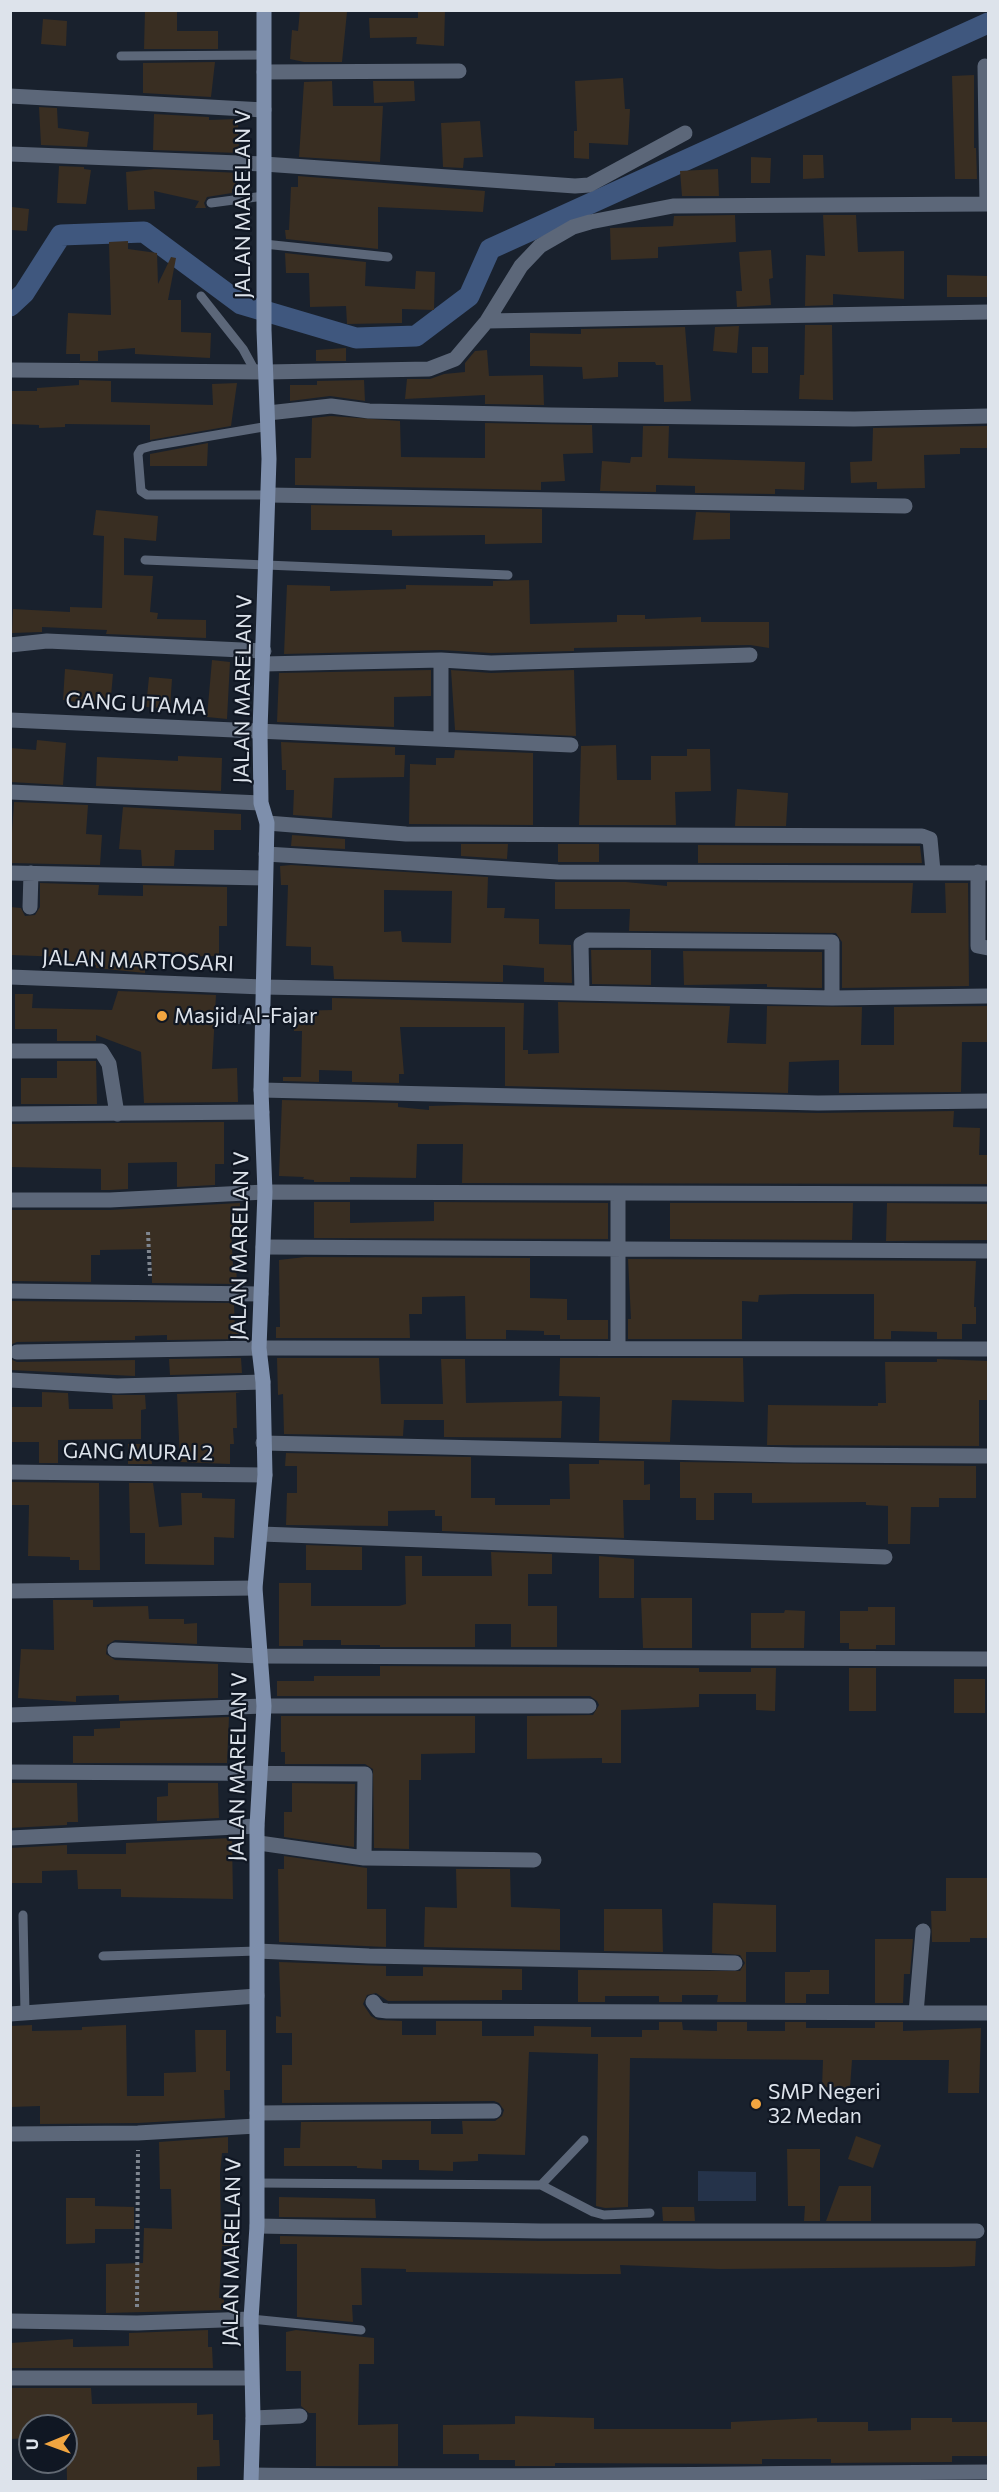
<!DOCTYPE html>
<html>
<head>
<meta charset="utf-8">
<style>
	body { margin:0 }
	#map { position:relative; width:999px; height:2492px; overflow:hidden; background:#19212d; font-family:Commissioner,sans-serif }
	canvas { display:block }
	.frame { position:absolute; inset:0; border:12px solid #dde3eb; pointer-events:none }
	.north { position:absolute; left:18px; top:2414px; width:60px; height:60px; box-sizing:border-box; background:#101723; border:2px solid #626973; border-radius:50%; rotate:269deg; font-size:16px; font-weight:700; line-height:24px; text-align:center; color:#dde3eb }
	.north::after { content:''; display:block; margin:auto; width:21px; height:27px; background:#f1a540; clip-path:polygon(50% 0,100% 100%,50% 72%,0 100%) }
</style>
</head>
<body>
<div id="map">
<canvas width="999" height="2492"></canvas>
<div class="frame"></div>
<div class="north">U</div>
</div>
<script>
const ctx = document.querySelector('canvas').getContext('2d');
ctx.lineJoin = 'round';
function paint(path, color) { ctx.fillStyle = color; ctx.fill(path, 'evenodd'); }
function strokePath(path, color, width, dash) { ctx.strokeStyle = color; ctx.lineWidth = width; ctx.lineCap = dash ? 'butt' : 'round'; ctx.setLineDash(dash || []); ctx.stroke(path); }
function label(font, color, halo, rows, align = 'center') {
  ctx.font = font + ' Commissioner,sans-serif'; ctx.lineWidth = 4.5; ctx.setLineDash([]); ctx.textBaseline = 'middle'; ctx.strokeStyle = halo; ctx.fillStyle = color; for (const [text, x, y, turn = 0] of rows) {
    ctx.save(); ctx.translate(x, y); ctx.rotate((+turn || 0) * Math.PI / 180); ctx.textAlign = isNaN(turn) ? turn : align; if (halo) ctx.strokeText(text, 0, 0); ctx.fillText(text, 0, 0); ctx.restore();
  }
}
const green = new Path2D(`
	M698 2171 756 2172V2201H698Z`);
const canal = new Path2D(`
	M10 306 24 293 61 235 144 232 241 304 356 338 416 336 469 296 490 249 988 23`);
const building = new Path2D(`
	M145 10H177V31H218V49H144Z
	M300 10 347 12 342 62H304L290 59 292 30 298 31Z
	M418 10H445L444 46 416 44 417 37 370 38 369 18H418Z
	M43 19 67 21 66 46 41 44Z
	M215 62 211 97 143 93V63Z
	M974 75V148H976L977 179H955L952 76Z
	M623 78 625 109H630L628 145 589 143V159L574 158V131H577L575 81Z
	M332 81 333 106H383L380 162 299 157 304 82Z
	M373 81H414L415 101 374 103Z
	M39 107 57 108 58 128 89 132 87 147 41 145Z
	M154 114 209 117V120L238 119 239 153 153 150Z
	M480 121 483 157 464 158 463 168 443 167 441 123Z
	M803 155H823L824 178 803 179Z
	M751 157 771 158 770 183H751Z
	M59 166 84 167V169L91 170 86 204 57 203Z
	M154 169 240 173 241 189H232V193L207 197 204 203 206 208H195L199 201 154 191 155 209 128 210 126 172Z
	M718 169 719 196H682L680 171Z
	M298 176 485 191 483 212 378 207V249L286 239 285 230H289L291 187H298Z
	M12 207 29 209 27 231 11 230Z
	M735 215 736 242 658 247V258L611 260 610 228 673 226 674 216Z
	M823 215H856L858 252 904 251V299L833 294V305L805 306 806 255 825 256Z
	M128 241V249L157 253 158 284 171 257 176 258 168 300H181V332L211 333 210 358 135 354V348L98 351V361H80V354H66L68 313 111 315 109 242Z
	M771 250 773 278 769 279 771 305 737 307 736 291H742L739 252Z
	M285 253 366 262 365 286 415 289 416 271 435 272 434 310 402 309V323L347 324 346 306 310 307 309 273H286Z
	M947 275 988 276V297H947Z
	M805 325H832L833 400 799 399 800 375H804Z
	M739 326 737 353 713 351 715 327Z
	M685 327 691 401 664 402 663 365H656L655 362H618V377L583 379 582 367 530 366V333L581 334V329Z
	M752 347H768V373H752Z
	M346 348V361H316V350Z
	M487 350 489 376 543 375 544 405 485 404V395L405 399 407 379H430L444 374 465 372V363L475 351Z
	M79 380 111 381V402L213 405 212 384 237 383 231 426 150 440V425L65 424V427L39 428V425L10 424V391H37V388L79 385Z
	M364 380 365 401 330 396 290 401V385H317V381Z
	M331 416 400 421 401 457 485 458V423L592 425 593 453 563 454 565 481 541 482V490L295 485V458H311L312 418Z
	M643 426H669L668 458 805 462 804 490 775 489V494L695 493V486L656 485V492L600 491 602 461 630 463 631 457H642Z
	M988 426V448H960V454L924 455 925 488 877 489V482L851 483 850 462 872 461 873 428Z
	M208 443 207 466H150V454Z
	M311 505 542 509V543L485 544V535L392 536V530H311Z
	M96 510 158 516 156 541 124 538V575L153 576 150 612 158 613 157 619 206 620V638L106 634 107 630 42 627V632L12 633 13 609 70 612V607L102 608 104 536 93 535Z
	M696 512 730 513V539L693 540Z
	M529 580 530 624 617 622V615H645V619L701 617V622H769V648L750 645 574 648V651L491 653 441 650 284 654 287 585 330 586V591L406 589V585L493 586V581Z
	M212 660 230 662 227 719 207 717Z
	M65 669 113 674 110 707 63 700Z
	M431 670V696L394 697V727L277 722 279 673Z
	M451 670 491 673 574 670 576 736 455 730Z
	M149 677 172 679 170 709 146 707Z
	M37 740 66 743 63 785 10 782V748L36 750Z
	M281 742 395 747V755H405L404 777 334 778 332 818 293 815 294 790H286V770H282Z
	M616 745 617 780H651V756H687V749H710L711 791 675 792 676 825H579L581 746Z
	M455 750 533 753V825L409 824 410 764 436 765V758H454Z
	M178 756 222 758 221 791 96 786 97 757 178 761Z
	M737 789 788 793 786 826H735Z
	M14 802 88 805 86 834 102 835 100 865 10 863Z
	M123 807 241 814V830H214V850H175L174 866H142L141 850 119 849Z
	M292 835 345 839V849L291 846Z
	M461 844H508L507 859 461 856Z
	M558 844H599V862H558Z
	M698 845 920 846 922 863H698Z
	M291 865 488 877 487 908H505L504 918 539 919V944L571 945 572 983 544 982V968L503 965V982L334 979 333 966 311 965V947L286 946 288 885H281L280 866ZM384 890 452 891 451 943 402 942 401 931 384 932Z
	M555 882H626L667 886V882L913 883 911 913H946L945 883H968L969 986 842 988V942L836 933 629 931 630 909H555Z
	M40 883 99 885 98 895 143 896V885L227 887V926H219V956L145 957V973L96 968V965H64V957L10 955V907L21 908 25 916 35 915 40 907Z
	M591 950H651V985L592 984Z
	M683 951 822 952V988L767 987V984L684 985Z
	M118 991 216 995 212 1069 237 1068 238 1102 144 1103 141 1052 96 1035V1041H57V1029H15V994H33L32 1008 112 1010Z
	M332 998 524 1003 523 1050H528V1054L559 1053 558 1002 730 1006 727 1043H734L766 1044 767 1006 862 1007 861 1045H894V1007L988 1006V1042H962L961 1092 839 1093V1060L789 1062 788 1093 505 1086V1027H400L404 1074H399V1083L352 1082V1071L319 1070V1082L283 1081V1077H301L302 1031H294L293 1011 332 1010Z
	M57 1061H96L97 1104H21V1078H57Z
	M282 1100 398 1103V1107L429 1110V1106L465 1105 818 1113 954 1111 953 1127 980 1128 979 1155H988V1184L462 1183 463 1144H417L416 1178 350 1177V1182H314V1180L303 1179 304 1177 279 1176Z
	M224 1122V1164H215V1185L177 1187V1162L128 1163V1189L110 1190H101V1169L10 1167V1124Z
	M314 1202H350V1223L434 1221V1202L608 1203V1239L314 1238Z
	M240 1203V1230H231L233 1265 236 1264 237 1284 152 1283 151 1249 100 1250V1255H91V1282L10 1281V1210H110Z
	M670 1203H853L852 1240 670 1239Z
	M887 1203 988 1204V1240L886 1241Z
	M305 1257 530 1258V1298L567 1299V1320H608V1339H560V1335H544V1331L506 1330V1339H466L465 1296 422 1297V1314H409L410 1338H276V1327H280L279 1260Z
	M628 1259 976 1261 974 1307H976V1324H962V1339H937V1332L891 1331V1339H874V1294H795L759 1295 758 1302 742 1301V1339H628V1319H631Z
	M10 1301 234 1303 235 1332H240V1339L167 1340V1335L135 1336V1340L17 1342 10 1345Z
	M241 1358 242 1373 170 1375 169 1359Z
	M277 1358H379L381 1404H443L441 1359H465L466 1403 562 1401 561 1438 444 1437V1420H404L403 1436 284 1434 283 1394 278 1395Z
	M560 1358H743L744 1402 672 1400 670 1442 599 1441 600 1397 559 1396Z
	M10 1359 17 1362 135 1360V1376L10 1370Z
	M937 1359 988 1361V1400H979V1446L767 1445 768 1405 878 1406V1403H886L885 1362H937Z
	M42 1392 68 1393 69 1409H113L112 1395H145L146 1409 141 1410V1439L58 1440V1463H39V1442H10V1407H42Z
	M241 1392 236 1393 237 1428H233L234 1444H230V1464L180 1462 177 1394Z
	M128 1444H150L152 1464H128Z
	M286 1453 471 1457V1498H495V1505H550V1499H570L569 1464H599V1460L644 1461V1485L650 1484V1500H623L624 1538 442 1531V1516H435V1510L388 1511V1526L286 1525 287 1493H297V1466H285Z
	M680 1462 976 1466V1498H939V1507H911L910 1544H888V1506L866 1505V1502L752 1503V1493H714V1520H696V1498H680Z
	M11 1482 99 1483 100 1570H79V1560H70V1557L28 1556 29 1505H11Z
	M129 1483H153L159 1527 182 1525 181 1493H202V1498L235 1499 234 1538 214 1537V1565L145 1564V1533H130Z
	M306 1545 362 1547V1570H306Z
	M491 1552 552 1554V1574H528V1606H557V1647H511V1624H475V1647H380V1645H341V1640H303V1646H279V1583H311V1606H399L406 1604 405 1556H422V1576H492Z
	M599 1556 634 1559V1598H599Z
	M641 1598H692V1648H643Z
	M53 1600H93V1607L148 1606 149 1619H184V1624L197 1623V1644L115 1640 107 1645 106 1654 115 1660 218 1664V1698L119 1701V1695L76 1696V1702L18 1698 21 1649 54 1650Z
	M868 1607H895V1645H876V1649H849V1643H840V1611H868Z
	M785 1610 805 1611 804 1648H751V1613H784Z
	M380 1666 699 1668V1672H751V1668H776L775 1711 756 1710V1694H699V1707L621 1710V1763H602V1758L527 1759V1716L593 1715 599 1705 597 1701 590 1696H277V1681H314V1676H380Z
	M849 1668H876V1711H849Z
	M954 1679H985V1713H954Z
	M281 1716H475V1753L421 1754V1780H409V1849L374 1848 373 1769 365 1764H285V1752H281Z
	M229 1717 227 1763H73V1736H94V1729L120 1728V1721Z
	M10 1783H77L78 1822H67V1825L10 1828Z
	M168 1783H218L219 1818 157 1821V1797L168 1796Z
	M292 1783 355 1784 354 1847 284 1837V1812H292Z
	M232 1838 233 1899 121 1897V1889H78L77 1870 42 1871V1883H10V1848L67 1845V1854H126V1843Z
	M284 1856 367 1868V1909H386V1947L279 1942 278 1869H284Z
	M456 1869H510L511 1907 560 1909V1950L424 1947 425 1907 457 1908Z
	M946 1878H988V1938H970V1942H932L931 1911H946Z
	M713 1903 776 1905V1952H746V2002H717L718 1995H682V2002H659V1996H605V2002H578V1970L740 1971 745 1963 740 1955 712 1953Z
	M604 1909H662L663 1952 604 1951Z
	M875 1939H913L910 1974H904L903 2003H875Z
	M279 1962 386 1966V1976H423V1967L522 1969V1990H502V2000L388 2001 376 1993 367 1995 363 2004 371 2016 378 2020 402 2021V2035H436V2021H482V2036H534V2026L591 2027V2037H642V2030H659V2022H682L683 2030 717 2031V2022H747V2031H785V2022H806V2028H875V2022H903V2031L981 2028 979 2093H948L949 2060H852L850 2088 822 2087 823 2060 630 2058 628 2207 605 2208 596 2206 598 2054 529 2052 525 2155 478 2154V2161L453 2162V2171L419 2170V2160H382V2169L357 2168V2166H284V2148H300L301 2122 431 2121V2134H463L462 2121H495L502 2116 504 2110 499 2103 494 2101 282 2103V2065H292V2033H276V2016L281 2017Z
	M810 1970H829V1994H806V2003H785V1972H810Z
	M32 2025V2031L82 2030V2027L126 2025 127 2096H164V2073L196 2072 195 2030H226V2071H230V2090H224L225 2118 138 2123 40 2124V2106L10 2107V2026Z
	M856 2136 881 2145 873 2168 848 2159Z
	M228 2137V2153H222L220 2174 221 2229 232 2230V2246H222L219 2298H224V2310L106 2313V2264L143 2263 144 2228 172 2229 171 2189H160L159 2142Z
	M787 2149H820V2221H804L805 2206H788Z
	M839 2186H871V2221H826Z
	M279 2197 375 2199 376 2218 279 2217Z
	M66 2198H95V2206L134 2207V2229H95V2243L66 2244Z
	M662 2207H694L695 2221H663Z
	M280 2236 540 2241H976L975 2266 950 2267 720 2269 620 2265 621 2274H579L406 2272V2269L361 2268 362 2305H352L353 2322 297 2317V2244H280Z
	M208 2330V2347H212L213 2368H10V2343L73 2339V2347L129 2346V2333Z
	M296 2330 374 2338V2364H359L358 2425 398 2424V2466H316V2413H309L301 2406V2371H286V2332Z
	M10 2388H91L92 2404 197 2403V2415L213 2414V2440H219L220 2466 197 2467V2481H67L66 2426H30V2438L10 2439Z
	M515 2416 594 2418V2429H731V2422L817 2418V2422H868V2431L911 2430V2418H952V2422H988V2456H952V2462L831 2463V2459H762V2464L555 2463V2466H515V2460H479V2454H443V2425L515 2424Z`);
const path = new Path2D(`
	M148 1232 150 1276
	M137 2307 138 2150`);
const lane = new Path2D(`
	M121 56 264 55
	M211 203 264 196
	M264 244 388 257
	M201 296 243 349 255 371
	M269 495H147L141 491 138 454 141 449 152 446 269 426
	M145 560 508 575
	M227 1019 263 1020
	M23 1915 25 2013
	M103 1956 257 1951
	M257 2183 541 2185 584 2140
	M541 2185 593 2212 604 2215 650 2213
	M251 2319 361 2330`);
const street = new Path2D(`
	M985 66 987 204
	M264 72 459 71
	M10 96 264 110
	M10 154 264 164 575 186 589 185 685 133
	M487 321 988 312
	M10 370 266 372 429 369 455 359 487 321 521 266 540 246 573 227 590 222 673 206 988 204
	M268 413 331 406 369 411 552 415 854 419 988 416
	M269 495 905 506
	M10 645 47 641 264 651
	M263 664 441 660 491 663 750 655
	M10 720 571 745
	M441 739V660
	M10 792 261 803
	M267 823 406 834 922 836 930 839 933 871
	M266 854 558 872 988 873
	M978 872V946L988 948
	M10 873 265 878
	M30 907 31 873
	M10 977 263 987 679 995 832 998 988 996
	M582 993 581 944 588 940 832 942V998
	M10 1051H101L109 1064 117 1114
	M261 1090 818 1103 988 1101
	M10 1114 262 1112
	M618 1193V1347
	M10 1200H110L265 1192 988 1194
	M263 1247 988 1251
	M10 1291 261 1294
	M17 1352 259 1348 988 1349
	M10 1380 117 1386 263 1382
	M263 1443 794 1455 988 1456
	M10 1472 265 1475
	M261 1534 885 1557
	M10 1591 255 1588
	M115 1650 260 1656 988 1659
	M10 1715 264 1706H589
	M10 1772 365 1774 364 1858
	M10 1838 257 1826
	M259 1843 364 1858 534 1860
	M257 1951 369 1956 735 1963
	M373 2002 379 2010 387 2011 988 2013
	M916 2013 923 1931
	M10 2014 257 1996
	M257 2113 494 2111
	M10 2134 138 2133 256 2126
	M257 2226 540 2231H977
	M10 2321 137 2323 251 2319
	M10 2378H251
	M253 2418 300 2416
	M252 2475C497 2478 743 2473 988 2472`);
const secondary = new Path2D(`
	M251 2482 253 2418 251 2319 257 2226V1826L264 1706 255 1588 265 1475 263 1382 259 1348 265 1192 261 1090 267 823 261 803 260 731 269 459 264 330V10`);
const markers = [
	[162,1016,6,"#f1a540"],
	[756,2104,6,"#f1a540"]
];
const streetNames = [
	["JALAN MARELAN V",243,204,-90],
	["JALAN MARELAN V",243,689,-89],
	["GANG UTAMA",136,704,3],
	["JALAN MARTOSARI",138,961,2],
	["JALAN MARELAN V",240,1246,-89],
	["GANG MURAI 2",138,1452,1],
	["JALAN MARELAN V",238,1767,-89],
	["JALAN MARELAN V",232,2252,-89]
];
const poiNames = [
	["Masjid Al-Fajar",174,1016],
	["SMP Negeri",768,2092],
	["32 Medan",768,2116]
];
paint(green, '#25334a');
strokePath(canal, '#3f577e', 21);
paint(building, '#392e22');
strokePath(path, '#7e858f', 4, [3, 3]);
strokePath(lane, '#5c6779', 9);
strokePath(street, '#5c6779', 15);
strokePath(secondary, '#7e8fac', 15);
for (const [x, y, r, color] of markers) { const dot = new Path2D(); dot.arc(x, y, r, 0, 2 * Math.PI); ctx.fillStyle = color; ctx.fill(dot); strokePath(dot, '#101723', 2); }
label('21px', '#dde3eb', '#101723', streetNames);
label('21px', '#dde3eb', '#101723', poiNames, 'left');
</script>
</body>
</html>
